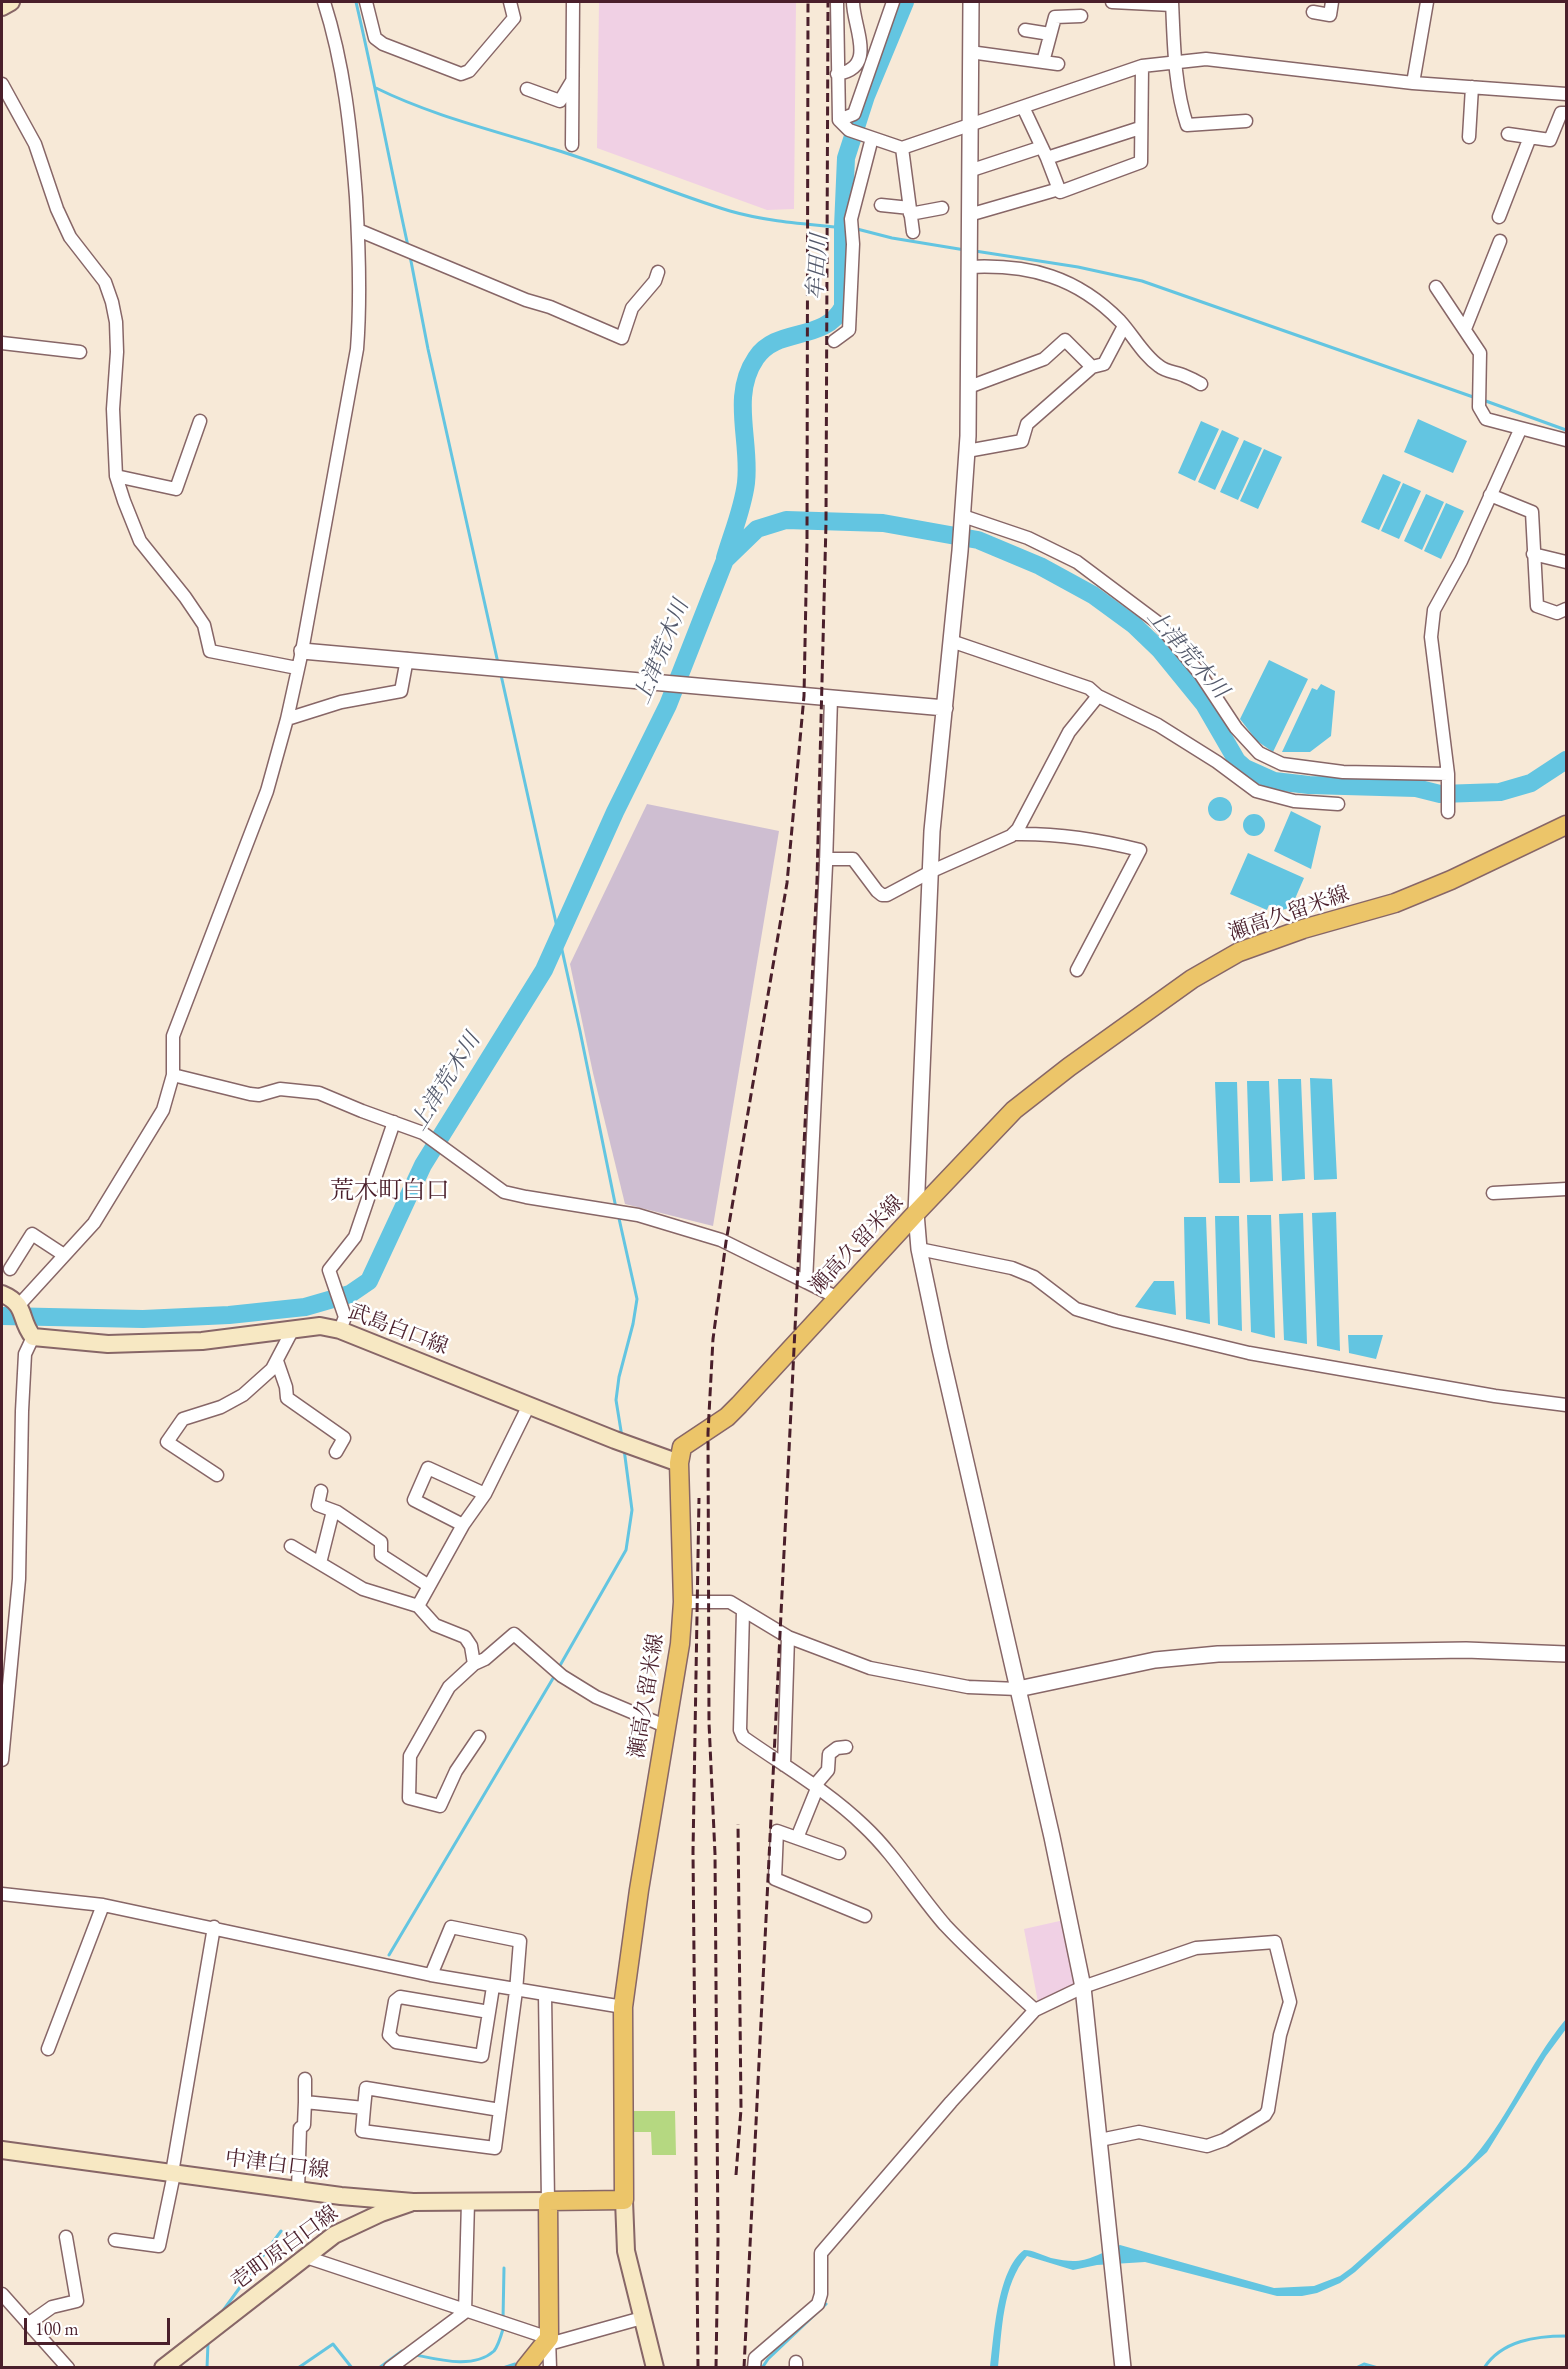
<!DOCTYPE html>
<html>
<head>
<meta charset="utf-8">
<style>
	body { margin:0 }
	#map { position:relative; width:1568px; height:2369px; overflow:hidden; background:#f7e9d7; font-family:"EB Garamond",serif }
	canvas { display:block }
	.frame { position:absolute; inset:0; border:3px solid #4a1f2b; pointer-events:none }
	.scale { position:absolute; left:24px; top:2318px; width:146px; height:27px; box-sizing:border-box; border:3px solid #4a1f2b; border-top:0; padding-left:8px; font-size:18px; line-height:21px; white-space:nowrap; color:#4a1f2b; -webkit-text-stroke:4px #fff; paint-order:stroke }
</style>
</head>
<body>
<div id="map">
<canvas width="1568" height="2369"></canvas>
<div class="frame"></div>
<div class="scale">100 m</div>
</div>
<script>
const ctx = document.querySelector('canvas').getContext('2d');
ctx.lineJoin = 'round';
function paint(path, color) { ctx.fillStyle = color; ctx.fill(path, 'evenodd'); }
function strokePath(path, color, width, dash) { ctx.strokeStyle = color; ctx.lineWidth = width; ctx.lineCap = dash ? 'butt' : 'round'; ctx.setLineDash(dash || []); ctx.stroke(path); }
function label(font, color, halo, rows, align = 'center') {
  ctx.font = font + ' "EB Garamond","Noto Serif JP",serif'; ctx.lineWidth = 5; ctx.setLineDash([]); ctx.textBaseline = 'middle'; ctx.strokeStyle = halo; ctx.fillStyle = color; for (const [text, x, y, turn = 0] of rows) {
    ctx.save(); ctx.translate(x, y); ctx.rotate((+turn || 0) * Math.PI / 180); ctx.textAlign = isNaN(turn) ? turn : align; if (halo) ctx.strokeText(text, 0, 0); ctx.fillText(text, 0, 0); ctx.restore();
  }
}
const built = new Path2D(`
	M599 2H796L794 209 767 210 597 148Z
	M1064 1920 1075 1985 1038 2002 1024 1929Z`);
const industrial = new Path2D(`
	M647 804 779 831 713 1226 625 1204 593 1073 570 964Z`);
const green = new Path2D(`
	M634 2111H675L676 2155H652L651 2132H634Z`);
const water = new Path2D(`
	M1418 419 1467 441 1453 473 1404 452Z
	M1201 421 1219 429 1195 481 1178 473Z
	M1222 430 1239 438 1215 490 1198 482Z
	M1244 440 1262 448 1238 500 1220 492Z
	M1264 449 1282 457 1258 509 1240 501Z
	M1383 474 1401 482 1379 530 1361 522Z
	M1403 483 1421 491 1399 539 1381 531Z
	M1426 494 1444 502 1422 550 1404 541Z
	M1446 503 1464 511 1441 559 1424 551Z
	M1269 660 1308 679 1273 752 1257 741 1240 719Z
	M1321 684 1335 691 1331 736 1310 752H1282L1312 688 1317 690Z
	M1208 809a12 12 0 1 1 24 0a12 12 0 1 1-24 0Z
	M1291 811 1321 826 1311 869 1274 851Z
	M1243 825a11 11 0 1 1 22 0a11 11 0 1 1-22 0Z
	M1248 853 1304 878 1291 908 1281 910 1269 905 1267 910 1230 894Z
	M1310 1078 1332 1079 1337 1179 1314 1180Z
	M1278 1079H1301L1305 1179 1282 1181Z
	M1247 1081H1269L1273 1181 1250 1182Z
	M1215 1082H1237L1240 1183H1219Z
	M1336 1212 1340 1351 1317 1346 1312 1213Z
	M1303 1213 1307 1344 1284 1340 1279 1214Z
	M1247 1215H1271L1275 1338 1251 1332Z
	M1215 1216H1239L1242 1331 1218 1325Z
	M1184 1217H1206L1210 1324 1186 1319Z
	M1154 1281H1174L1176 1315 1135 1307Z
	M1348 1335H1383L1376 1359 1349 1353Z
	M1566 2019V2029L1546 2056 1487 2152 1355 2272 1340 2283 1317 2293 1302 2296H1277L1145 2262 1097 2265 1073 2270 1027 2256C1002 2284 1002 2332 998 2367L990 2368C994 2336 997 2270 1024 2250 1033 2250 1042 2255 1051 2258 1085 2266 1091 2257 1120 2245L1274 2288 1314 2286 1340 2276 1351 2268 1466 2166C1507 2123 1528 2064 1566 2019Z`);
const stream = new Path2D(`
	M356 2C375 83 390 165 408 246
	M376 88C433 116 493 130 553 149 613 167 670 193 730 211 768 222 808 224 847 228
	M857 229 892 238 965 250
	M975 251 1078 267 1142 281 1476 398
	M410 256 428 349 498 663
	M1483 400 1566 430
	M501 675 580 1031 616 1208
	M618 1214 637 1299 633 1324 619 1377 616 1400 622 1437
	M558 1669 626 1550 632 1510 624 1449
	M389 1955 555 1675
	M222 2312 281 2231
	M503 2319 504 2268
	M416 2355C440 2360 474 2369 494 2351 498 2346 501 2336 503 2329
	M207 2368 208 2343
	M298 2368 333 2344 352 2368
	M379 2368 402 2351
	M503 2368 515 2364
	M762 2368 768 2359 826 2304
	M1356 2368 1364 2364 1378 2368
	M1407 2368H1426
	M1484 2368C1502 2340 1537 2336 1566 2336`);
const river = new Path2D(`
	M725 558C732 534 743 508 746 483 751 441 730 396 756 358 777 326 824 343 843 307V227L846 158 866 96 905 2
	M2 1316 143 1319 229 1315 305 1307 350 1294 369 1281 423 1165 544 970 615 812 668 705 725 560 757 529 786 520 883 523 978 540 1040 566 1093 595 1134 625 1160 650 1204 704 1237 761 1245 768 1274 781 1309 785 1416 788 1440 794 1500 792 1531 783 1566 760`);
const minor = new Path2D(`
	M366 2 375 38 383 44 461 74 469 71 514 18 510 2
	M837 2 839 120 849 130 902 148 1142 66 1206 59 1413 83 1566 94
	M1112 2 1172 5
	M1172 2C1174 43 1174 85 1187 125L1246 121
	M1313 12 1330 15 1332 2
	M1025 30 1050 34
	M970 52 1058 64
	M1043 62 1055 17 1081 16
	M837 74C878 68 853 27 853 2
	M1413 83 1427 2
	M2 84 35 144 57 209 70 237 105 282 112 302 116 322 117 352 113 409 115 454 116 476 124 501 140 541 185 597 204 625 210 651 297 668
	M527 89 560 101 572 81
	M1023 107 1047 158 1060 192 1141 162 1142 66
	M839 120 854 114 893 2
	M1508 134 1550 140 1561 113H1566
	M1469 137 1472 87
	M572 145 573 2
	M902 148 913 232
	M1047 158 1140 128
	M969 171 1042 147
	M881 205 910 208
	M910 214 942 208
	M969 215 1059 189
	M1499 217 1530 137
	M358 230 526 300 550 307 622 338 632 308 655 281 658 272
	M969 267C1030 264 1077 277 1120 321 1133 335 1143 355 1159 366 1166 372 1177 372 1185 376 1190 378 1196 381 1201 384
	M1436 287 1480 353 1479 407 1486 419 1566 440
	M1465 329 1500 241
	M834 341 849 330 853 244 851 219 872 138
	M2 343 80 352
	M969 387 1044 359 1065 340 1092 367
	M967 451 1022 441 1027 424 1092 367 1104 364 1124 326
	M116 476 176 489 200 421
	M1490 495 1532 512 1537 606 1557 613 1566 609
	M963 516 1028 538 1077 562 1157 622 1201 675 1236 728 1259 753 1282 764 1343 772 1448 774 1431 637 1434 610 1461 561 1520 430
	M1533 554 1566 562
	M951 641 1089 688 1098 696 1158 725 1217 762 1256 791 1294 801 1338 804
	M831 698 826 865 806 1282 838 1298
	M287 719 341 702 401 691 407 659
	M1448 774V812
	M1013 834C1057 833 1097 839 1140 850L1077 970
	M826 859H853L877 891 882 895H887L932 871 1011 836 1018 829 1069 732 1098 696
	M173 1075 250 1094 259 1095 280 1089 319 1093 362 1111 423 1133 504 1192 526 1197 638 1215 721 1240 806 1282
	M1493 1193 1566 1189
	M919 1249 1012 1268 1034 1277 1076 1309 1116 1321 1249 1353 1495 1396 1566 1405
	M10 1269 32 1234 64 1255
	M19 1305 94 1223 163 1110 173 1075V1036L267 791 287 719 302 651 357 349C361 298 359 247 356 197 351 131 344 64 324 2
	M340 1330 345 1317 329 1270 355 1237 394 1122
	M277 1361 286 1387 287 1398 344 1438 336 1452
	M217 1475 167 1442 183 1419 221 1407 243 1395 272 1369 293 1329
	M321 1491 318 1505 337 1512 381 1542V1555L429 1586
	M463 1525 414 1500 428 1468 485 1494
	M291 1546 363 1589 418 1606 435 1625 465 1637 471 1646 474 1664 485 1659 514 1634 562 1676 596 1697 665 1726
	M320 1563 333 1511
	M683 1602H730L788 1637 870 1668 968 1687 1018 1689
	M418 1606 463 1525 485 1494 529 1405
	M743 1611 740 1730 743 1737C784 1766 828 1791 864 1826 895 1855 917 1893 945 1925 973 1955 1004 1982 1035 2010
	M474 1664 449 1687 410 1756 409 1798 440 1806 456 1771 479 1737
	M2 1760 19 1579 22 1411 25 1354 33 1337
	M784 1765 788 1637
	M816 1784 828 1770 829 1754 837 1748 846 1747
	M797 1838 818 1786
	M839 1853 777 1831 775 1879 865 1916
	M2 1894 103 1905 431 1975 623 2007
	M545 1994 548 2201
	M489 2012 400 1997 395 2001 389 2035 396 2042 482 2056 493 1987
	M48 2049 103 1905
	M305 2102V2079
	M364 2108 362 2131 495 2148 500 2110
	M172 2173 214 1927
	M298 2190 300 2128 304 2125 305 2102 364 2108 366 2088 500 2110 516 1991 520 1941 451 1927 431 1975
	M115 2240 159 2246 174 2174
	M306 2257 549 2338 550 2368
	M2 2294 68 2368
	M465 2312 468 2202
	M28 2324 52 2307 77 2301 66 2237
	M549 2344 642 2318
	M390 2368 465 2312
	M754 2368 755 2358 818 2304 821 2294V2253L951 2102 1035 2010 1083 1987 1196 1948 1275 1942 1290 2002 1280 2035 1268 2110 1265 2115 1224 2140 1207 2146 1139 2132 1100 2140
	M796 2368V2362`);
const tertiary = new Path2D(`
	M971 2 968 436 960 551 932 831 916 1213 919 1249 940 1349 1052 1837 1083 1987 1123 2368
	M302 651 945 708
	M1018 1689 1155 1660 1218 1654 1466 1650 1566 1654`);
const secondary = new Path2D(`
	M2 7 11 2
	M2 1294C28 1305 18 1318 33 1337L108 1344 202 1341 320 1326 340 1330 615 1440 679 1463
	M2 2150 341 2196 413 2202 548 2201
	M624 2200 626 2251 655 2368
	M163 2368 334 2235 381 2213 410 2203`);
const primary = new Path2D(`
	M525 2368 549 2338 548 2201 624 2200 623 2007 639 1890 680 1644 683 1602 679 1463 682 1447 727 1417 739 1405 916 1213 1014 1110 1069 1067 1192 979 1239 952 1303 929 1395 903 1451 880 1566 825`);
const rail = new Path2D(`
	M736 2175 741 2109 738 1824
	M698 2368 693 1852 699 1498
	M716 2368 718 2240 715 1854 709 1723 708 1433 713 1339 726 1242 787 883 804 696 807 542 808 2
	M744 2368 817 880 826 523 828 2`);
const streetNames = [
	["瀬高久留米線",1289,914,-19],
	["瀬高久留米線",857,1245,-47],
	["武島白口線",398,1330,21],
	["瀬高久留米線",647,1696,-81],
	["中津白口線",277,2165,7],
	["壱町原白口線",285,2248,-36]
];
const waterNames = [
	["牟田川",818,267,-86],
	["上津荒木川",662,652,-68],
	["上津荒木川",1187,654,49],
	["上津荒木川",446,1082,-58]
];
const quarterNames = [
	["荒木町白口",390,1191]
];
paint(built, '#f0d0e4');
paint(industrial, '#cebed1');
paint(green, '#b5d881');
paint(water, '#63c5e1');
strokePath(stream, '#63c5e1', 3);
strokePath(river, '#63c5e1', 18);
strokePath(minor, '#876667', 15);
strokePath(tertiary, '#876667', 18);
strokePath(secondary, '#876667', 20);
strokePath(primary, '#876667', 21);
strokePath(minor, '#fff', 12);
strokePath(tertiary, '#fff', 15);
strokePath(secondary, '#f7e8c3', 16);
strokePath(primary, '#ecc569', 18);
strokePath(rail, '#4a1f2b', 3, [9, 4.5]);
label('21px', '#4a1f2b', '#fff', streetNames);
label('italic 22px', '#53596b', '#fff', waterNames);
label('24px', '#4a1f2b', '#fff', quarterNames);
</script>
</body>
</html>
